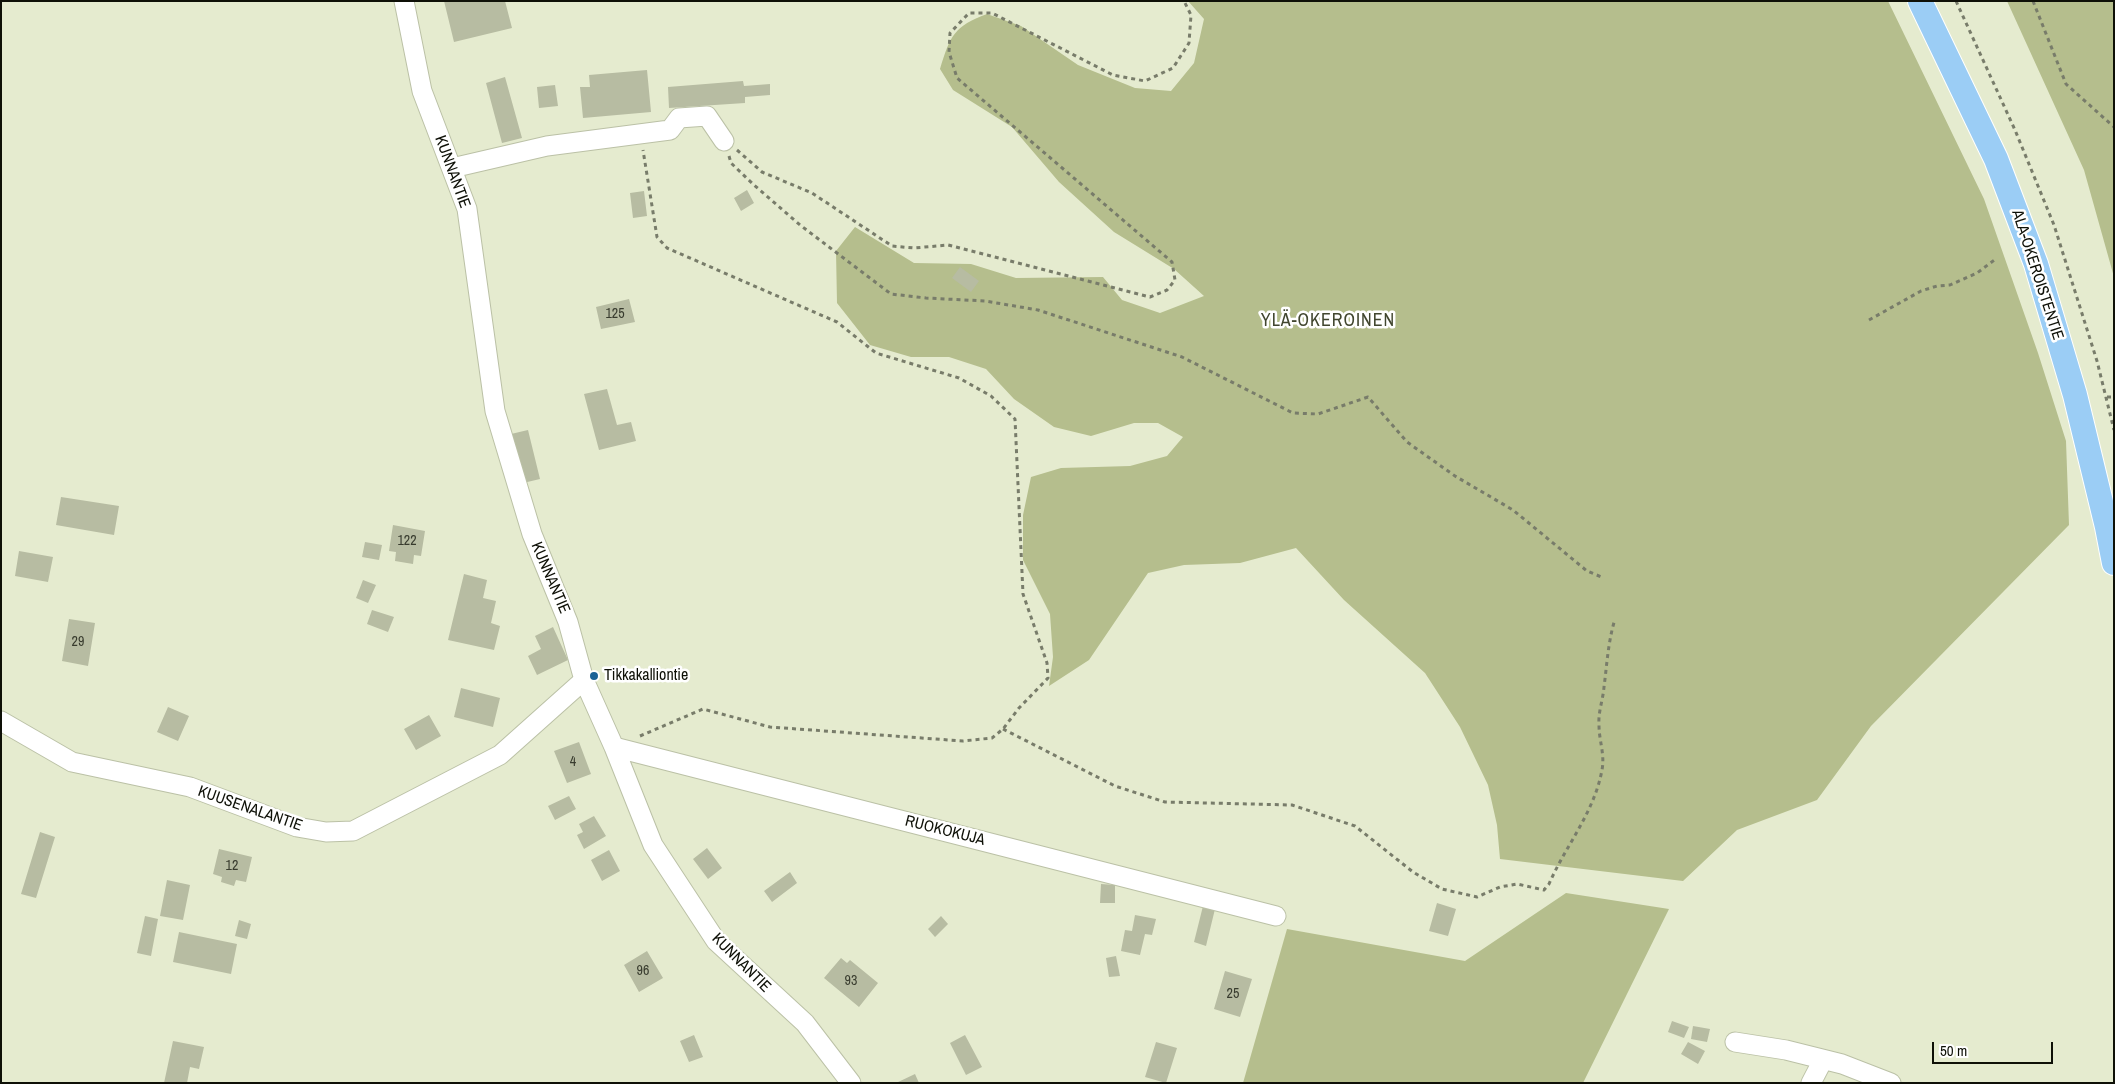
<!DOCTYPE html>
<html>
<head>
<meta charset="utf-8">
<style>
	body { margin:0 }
	#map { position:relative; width:2115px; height:1084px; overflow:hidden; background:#e5ebcf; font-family:"Archivo Narrow",sans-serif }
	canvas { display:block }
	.frame { position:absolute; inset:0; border:2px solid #0e1007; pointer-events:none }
	.scale { position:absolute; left:1932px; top:1042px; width:121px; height:22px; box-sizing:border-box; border:2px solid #0e1007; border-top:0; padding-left:6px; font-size:15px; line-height:18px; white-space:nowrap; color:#0e1007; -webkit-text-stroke:4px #fff; paint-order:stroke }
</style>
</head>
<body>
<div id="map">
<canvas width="2115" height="1084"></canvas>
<div class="frame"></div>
<div class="scale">50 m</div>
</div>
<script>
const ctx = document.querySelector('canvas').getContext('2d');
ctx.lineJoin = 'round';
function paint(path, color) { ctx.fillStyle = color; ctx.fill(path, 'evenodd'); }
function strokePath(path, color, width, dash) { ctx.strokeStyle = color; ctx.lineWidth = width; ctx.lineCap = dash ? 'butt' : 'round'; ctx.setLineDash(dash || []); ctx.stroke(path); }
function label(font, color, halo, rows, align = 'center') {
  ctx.font = font + ' "Archivo Narrow",sans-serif'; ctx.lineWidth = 5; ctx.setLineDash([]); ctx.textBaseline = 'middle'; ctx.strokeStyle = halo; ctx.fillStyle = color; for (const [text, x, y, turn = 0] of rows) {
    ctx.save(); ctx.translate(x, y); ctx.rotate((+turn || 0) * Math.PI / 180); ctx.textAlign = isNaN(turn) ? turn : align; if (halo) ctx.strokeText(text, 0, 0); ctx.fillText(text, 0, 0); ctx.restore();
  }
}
const green = new Path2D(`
	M1188 1H1888L1984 199 2038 353 2066 441 2069 525 1871 726 1817 800 1737 830 1683 881 1500 859 1497 825 1488 785 1460 727 1425 673 1344 600 1296 548 1240 563 1184 565 1148 573 1089 660 1049 686 1053 657 1050 614 1023 560V515L1031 477 1061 468 1130 466 1167 456 1183 437 1158 423H1134L1091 436 1054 427 1014 399 986 369 949 357H911L870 345 837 303 836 251 855 227 914 263 971 264 1016 278 1103 277 1122 300 1160 313 1204 296 1174 269 1114 232 1059 182 1012 127 953 90 940 69C950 36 954 26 987 14L1021 26 1078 65 1135 88 1171 91 1194 63 1204 19Z
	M2007 1H2114V277L2084 170Z
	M1566 893 1669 909 1583 1083H1243L1287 929 1465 961Z`);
const building = new Path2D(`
	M444 1H505L512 28 454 42Z
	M647 70 651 112 583 118 580 87H590L589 75Z
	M505 77 522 138 502 143 486 83Z
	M743 81 744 86 770 84V95L745 97V103L669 108 668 87Z
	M555 85 558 106 539 108 537 87Z
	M747 190 754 203 741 211 734 198Z
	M644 191 647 216 633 218 630 193Z
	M960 267 979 281 971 292 952 278Z
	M629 299 635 322 601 329 596 307Z
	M607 389 617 425 631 422 636 441 599 450 584 394Z
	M528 430 540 479 523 483 511 434Z
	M61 497 119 506 114 535 56 525Z
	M393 525 425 531 421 556 414 555 413 564 395 561 396 552 389 551Z
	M365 542 382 545 379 560 362 557Z
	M19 551 53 557 48 582 15 576Z
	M464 574 487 580 483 598 496 601 491 623 500 626 494 650 448 640Z
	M363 580 376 585 368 603 356 598Z
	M372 610 394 617 388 632 367 624Z
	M69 619 95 623 88 666 62 661Z
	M553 627 568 660 537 675 528 656 541 649 535 636Z
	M461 688 500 698 493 727 454 717Z
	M168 707 189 716 178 741 157 732Z
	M429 715 441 736 416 750 404 729Z
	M579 742 591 774 567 783 554 751Z
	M569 796 576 809 555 820 548 806Z
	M594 816 606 836 584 849 577 835 583 832 579 824Z
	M40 832 55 837 36 898 21 894Z
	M707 848 722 868 708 879 693 859Z
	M219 849 252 857 246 882 236 880 234 886 221 882 222 877 213 874Z
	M609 850 620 871 602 881 591 860Z
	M790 872 797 883 772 902 764 891Z
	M167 880 190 885 183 920 160 916Z
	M1101 884 1115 885V903H1100Z
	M1437 903 1456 909 1448 936 1429 931Z
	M1203 906 1215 909 1206 946 1194 942Z
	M1135 915 1156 919 1152 935 1145 934 1140 955 1121 951 1125 930 1132 931Z
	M145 916 158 919 151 956 137 953Z
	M941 916 948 924 935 937 928 929Z
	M239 920 251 924 247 939 235 936Z
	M179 932 237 944 231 974 173 962Z
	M647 951 663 978 639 992 624 965Z
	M1116 956 1120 976 1109 977 1106 958Z
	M841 958 847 963 850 960 878 983 859 1007 824 978Z
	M1225 971 1252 979 1240 1017 1214 1009Z
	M1672 1021 1689 1027 1684 1038 1668 1032Z
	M1693 1026 1710 1029 1707 1042 1691 1039Z
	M694 1035 703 1057 689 1062 680 1041Z
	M965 1035 982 1067 966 1075 950 1043Z
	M173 1041 204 1047 199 1069 190 1067 187 1083H164Z
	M1156 1042 1177 1048 1166 1083 1145 1077Z
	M1688 1042 1705 1051 1698 1064 1681 1054Z
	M915 1074 919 1083H896Z`);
const path = new Path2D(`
	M1956 1 2015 130 2054 225 2097 361 2114 430
	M2033 1 2066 84 2114 127
	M737 150 762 172 812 193 892 246 914 248 948 245 1150 297 1167 290 1175 280 1172 262 957 78 949 52 950 33 969 13H992L1113 75 1145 81 1173 68 1189 43 1191 15 1184 1
	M729 156 731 163 754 185 800 225 891 294 926 298 985 301 1038 310 1182 357 1293 413 1318 414 1368 397 1407 442 1455 476 1513 510 1587 571 1604 578
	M1869 320 1921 291 1937 286 1950 285 1977 273 1997 258
	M2107 397H2114
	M1003 729 1115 786 1165 802 1292 805 1355 826 1413 872 1442 889 1477 897 1500 887 1517 884 1544 890 1549 884C1566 845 1594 813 1602 770 1605 754 1599 741 1599 725 1598 712 1603 700 1604 687 1607 664 1608 642 1615 619
	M640 736 703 709 770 727 963 741 992 738 1003 729 1019 708 1048 678 1047 663 1023 594 1015 419 991 396 959 378 876 353 837 322 667 248 657 237 643 150`);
const minor = new Path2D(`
	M404 1 422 91 467 209 495 411 532 534 568 622 584 680 614 747 653 845 716 941 805 1023 851 1083
	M452 168 547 146 670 130 679 118 707 116 724 141
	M1 721 72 762 190 787 297 827 326 832 353 831 500 755 584 680
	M614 747 1276 916
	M1735 1042 1786 1050 1842 1064 1891 1083
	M1811 1083 1823 1060`);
const major = new Path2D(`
	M1920 1 1996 159 2036 264 2075 395 2107 527 2114 563`);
const markers = [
	[594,676,5,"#1a6296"]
];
const numberNames = [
	["125",615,314],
	["122",407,541],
	["29",78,642],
	["4",573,762],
	["12",232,866],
	["96",643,971],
	["93",851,981],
	["25",1233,994]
];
const streetNames = [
	["KUNNANTIE",452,172,70],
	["ALA-OKEROISTENTIE",2037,275,72],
	["KUNNANTIE",550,578,67],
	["KUUSENALANTIE",250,809,19],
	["RUOKOKUJA",945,831,14],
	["KUNNANTIE",741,963,45]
];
const poiNames = [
	["Tikkakalliontie",604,676]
];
const neighbourhoodNames = [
	["YLÄ-OKEROINEN",1328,321]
];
paint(green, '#b5be8d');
paint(building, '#b7bca2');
strokePath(minor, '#bbc1a6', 21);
strokePath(major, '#fff', 26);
strokePath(path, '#787c6a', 3, [4, 4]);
strokePath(minor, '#fff', 19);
strokePath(major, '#9bcdf5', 24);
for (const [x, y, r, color] of markers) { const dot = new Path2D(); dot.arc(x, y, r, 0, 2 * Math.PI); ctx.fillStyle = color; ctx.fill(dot); strokePath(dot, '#fff', 2); }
label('14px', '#383b2e', null, numberNames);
label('16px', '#0e1007', '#fff', streetNames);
label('16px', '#0e1007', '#fff', poiNames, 'left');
ctx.letterSpacing = '1px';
label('18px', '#41462f', '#fff', neighbourhoodNames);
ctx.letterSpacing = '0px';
</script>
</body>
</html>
